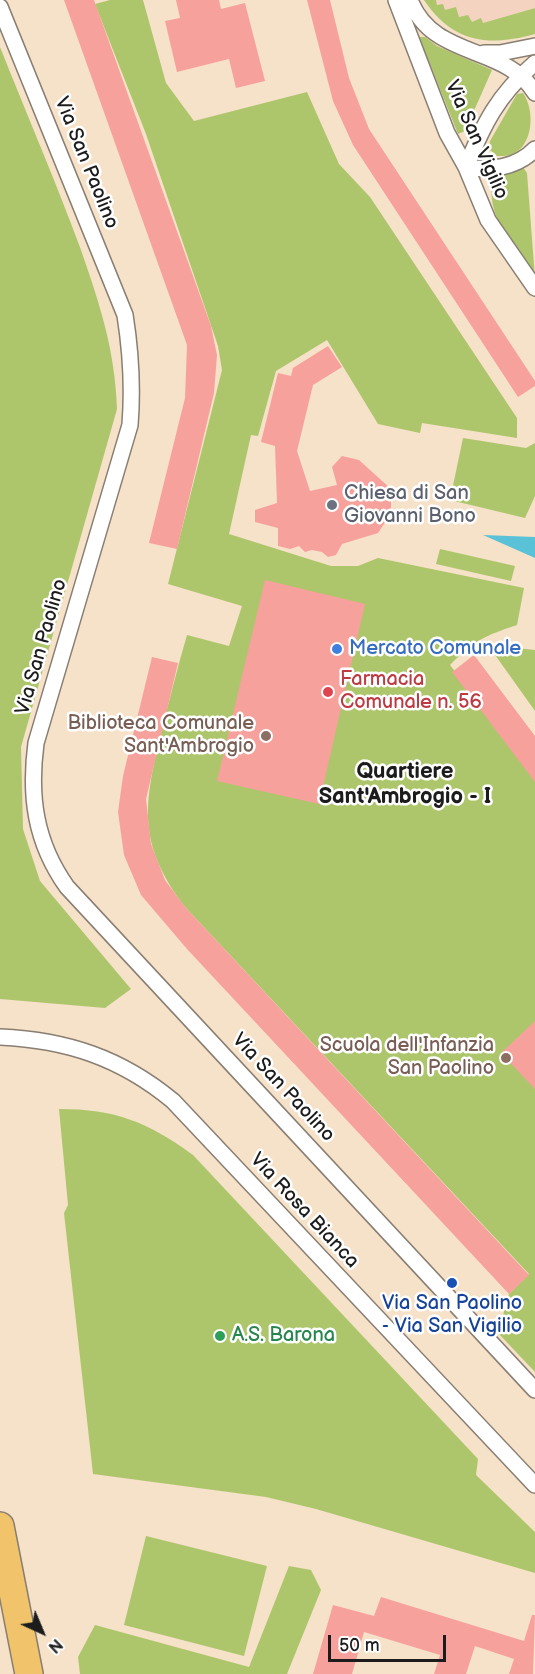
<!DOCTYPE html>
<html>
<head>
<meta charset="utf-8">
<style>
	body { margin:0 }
	#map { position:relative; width:535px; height:1674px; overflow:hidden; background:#f6e1c9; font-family:"Balsamiq Sans",sans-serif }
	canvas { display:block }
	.north { position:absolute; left:12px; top:1602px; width:60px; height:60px; -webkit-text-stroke:4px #fff; paint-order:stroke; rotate:136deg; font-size:16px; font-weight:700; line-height:24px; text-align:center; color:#1c1c1c }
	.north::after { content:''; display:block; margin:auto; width:21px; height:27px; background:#1c1c1c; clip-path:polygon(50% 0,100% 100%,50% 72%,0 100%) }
	.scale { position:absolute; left:328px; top:1635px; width:118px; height:27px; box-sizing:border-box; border:3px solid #1c1c1c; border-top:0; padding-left:8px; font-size:18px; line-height:21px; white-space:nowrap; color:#1c1c1c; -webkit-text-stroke:4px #fff; paint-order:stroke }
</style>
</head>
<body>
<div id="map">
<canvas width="535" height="1674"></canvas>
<div class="north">N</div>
<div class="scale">50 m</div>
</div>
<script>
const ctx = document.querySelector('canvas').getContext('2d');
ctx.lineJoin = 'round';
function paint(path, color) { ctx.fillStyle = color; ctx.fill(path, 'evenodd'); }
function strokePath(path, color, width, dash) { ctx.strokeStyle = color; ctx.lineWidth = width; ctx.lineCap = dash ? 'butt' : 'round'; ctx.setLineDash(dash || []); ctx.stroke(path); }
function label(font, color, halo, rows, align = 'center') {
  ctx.font = font + ' "Balsamiq Sans",sans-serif'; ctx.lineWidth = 5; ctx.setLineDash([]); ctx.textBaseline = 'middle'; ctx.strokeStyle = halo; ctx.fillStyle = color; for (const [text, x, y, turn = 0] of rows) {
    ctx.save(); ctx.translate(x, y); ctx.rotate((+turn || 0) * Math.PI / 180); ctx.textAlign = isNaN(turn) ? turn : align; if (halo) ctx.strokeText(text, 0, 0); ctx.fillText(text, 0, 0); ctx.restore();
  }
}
const built = new Path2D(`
	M436 0H535V8L482 23 471 22 445 10 437 5Z`);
const green = new Path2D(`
	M110 0H143L166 83 194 121 307 92 339 164 370 197 517 418V438L422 423 420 433 378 424 327 340 276 371 258 436 251 435 229 534 331 566H358L378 558 524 588 517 625C484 636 475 640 450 665L535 777V1372L498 1333 509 1294 529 1274 185 907C136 842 144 804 162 729 170 697 178 666 187 635L229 646 242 606 168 584 222 370 218 346 146 134 95 4Z
	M424 0H436L437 5 443 4 445 10 456 7 459 17 468 15 472 22 481 18 483 23 535 8V34C488 47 453 43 424 0Z
	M419 37H425L437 46 492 70 465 131 458 134Z
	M0 47C27 115 56 182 81 250 100 305 115 350 117 409L21 747 23 829 40 881 131 989 105 1008 0 999Z
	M523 93C535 110 534 146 511 155 507 156 501 156 497 156L489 149 490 141 517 94Z
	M523 167 527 173 535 278C516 249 482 214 494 176Z
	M463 438 526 448 535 443V496L525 518 450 500Z
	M440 549 515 566 511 581 436 564Z
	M488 645 535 650V711Z
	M59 1109C115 1109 148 1122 193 1155L478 1459 476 1475 535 1532V1573L316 1509 266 1497 93 1474 64 1213 68 1205Z
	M146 1536 267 1566 244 1656 124 1625Z
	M289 1566 311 1570 321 1590 287 1674H80L78 1657 95 1625 249 1667Z`);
const water = new Path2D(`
	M483 535 535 537V558Z`);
const building = new Path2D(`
	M64 0H94L211 326 217 355 214 393 177 549 149 543 185 398 187 345Z
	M176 0H219L221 9 245 3 265 81 236 88 229 59 177 72 165 21 180 18Z
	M307 0H330L349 78 369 129 535 381V386L518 397 353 145 333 101Z
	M328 346 342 367 313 385 297 451 310 491 337 485 332 467 342 456 359 460 391 489V513L378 533 342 544 336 555 328 557 322 552 312 550 305 552 299 546 290 549 278 546V528L255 522V510L277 503 275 446 261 442 278 373 291 376 293 368Z
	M265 580 365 604 319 804 217 781Z
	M474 655 535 736V782L452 672Z
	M152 657 178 663 146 799 151 844 165 880 185 907 529 1275 509 1294 187 949 141 895 124 855 118 812 123 776Z
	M535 1021V1089L501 1053Z
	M381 1597 524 1641 532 1615H535L533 1674H509L514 1659 475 1646 466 1674H434L440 1655 364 1632 352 1674H313L333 1605 374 1616Z`);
const street = new Path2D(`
	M396 0 447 133 466 167 488 220 535 288
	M410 0C433 60 506 44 535 93
	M0 7 125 315C131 353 133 387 130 425L36 743C29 796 35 842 67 887L535 1390
	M484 53H500L535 46
	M466 167C484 123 498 95 535 63
	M466 167C490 171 517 168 535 149
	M0 1037C67 1040 121 1058 173 1101L535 1485`);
const highway = new Path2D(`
	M0 1526 29 1674`);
const markers = [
	[332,505,6,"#6b7280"],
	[337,649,6,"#3f7fe0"],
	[328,692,6,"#e0444e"],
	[266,736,6,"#8d6e63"],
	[506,1058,6,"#8d6e63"],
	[452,1283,6,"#1a4fb4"],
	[220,1336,6,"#2e9e5b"]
];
const streetNames = [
	["Via San Vigilio",476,140,66],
	["Via San Paolino",86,163,68],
	["Via San Paolino",42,647,-74],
	["Via San Paolino",283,1088,47],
	["Via Rosa Bianca",304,1211,47]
];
const worshipNames = [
	["Chiesa di San",344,494],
	["Giovanni Bono",344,517]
];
const shopNames = [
	["Mercato Comunale",349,649]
];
const healthNames = [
	["Farmacia",340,680],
	["Comunale n. 56",340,703]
];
const educationNames = [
	["Biblioteca Comunale",254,724],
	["Sant'Ambrogio",254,747],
	["Scuola dell'Infanzia",494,1046],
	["San Paolino",494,1069]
];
const transitNames = [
	["Via San Paolino",452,1304],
	["- Via San Vigilio",452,1327]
];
const leisureNames = [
	["A.S. Barona",232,1336]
];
const quarterNames = [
	["Quartiere",405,772],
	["Sant'Ambrogio - I",405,797]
];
paint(built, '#f4d3c0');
paint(green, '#aec66b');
paint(water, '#5ac2d7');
paint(building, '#f7a19c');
strokePath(street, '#897e72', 18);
strokePath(highway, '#897e72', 30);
strokePath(street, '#fff', 15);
strokePath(highway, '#f1c36a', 27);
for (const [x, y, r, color] of markers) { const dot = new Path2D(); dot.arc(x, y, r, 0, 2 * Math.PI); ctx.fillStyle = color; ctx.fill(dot); strokePath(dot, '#fff', 2); }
label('20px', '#1c1c1c', '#fff', streetNames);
label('20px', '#5b616d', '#fff', worshipNames, 'left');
label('20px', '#366cbe', '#fff', shopNames, 'left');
label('20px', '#be3a42', '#fff', healthNames, 'left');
label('20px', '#785e54', '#fff', educationNames, 'right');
label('20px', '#164399', '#fff', transitNames);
label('20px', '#27864d', '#fff', leisureNames, 'left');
label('bold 22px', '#1c1c1c', '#fff', quarterNames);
</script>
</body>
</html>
